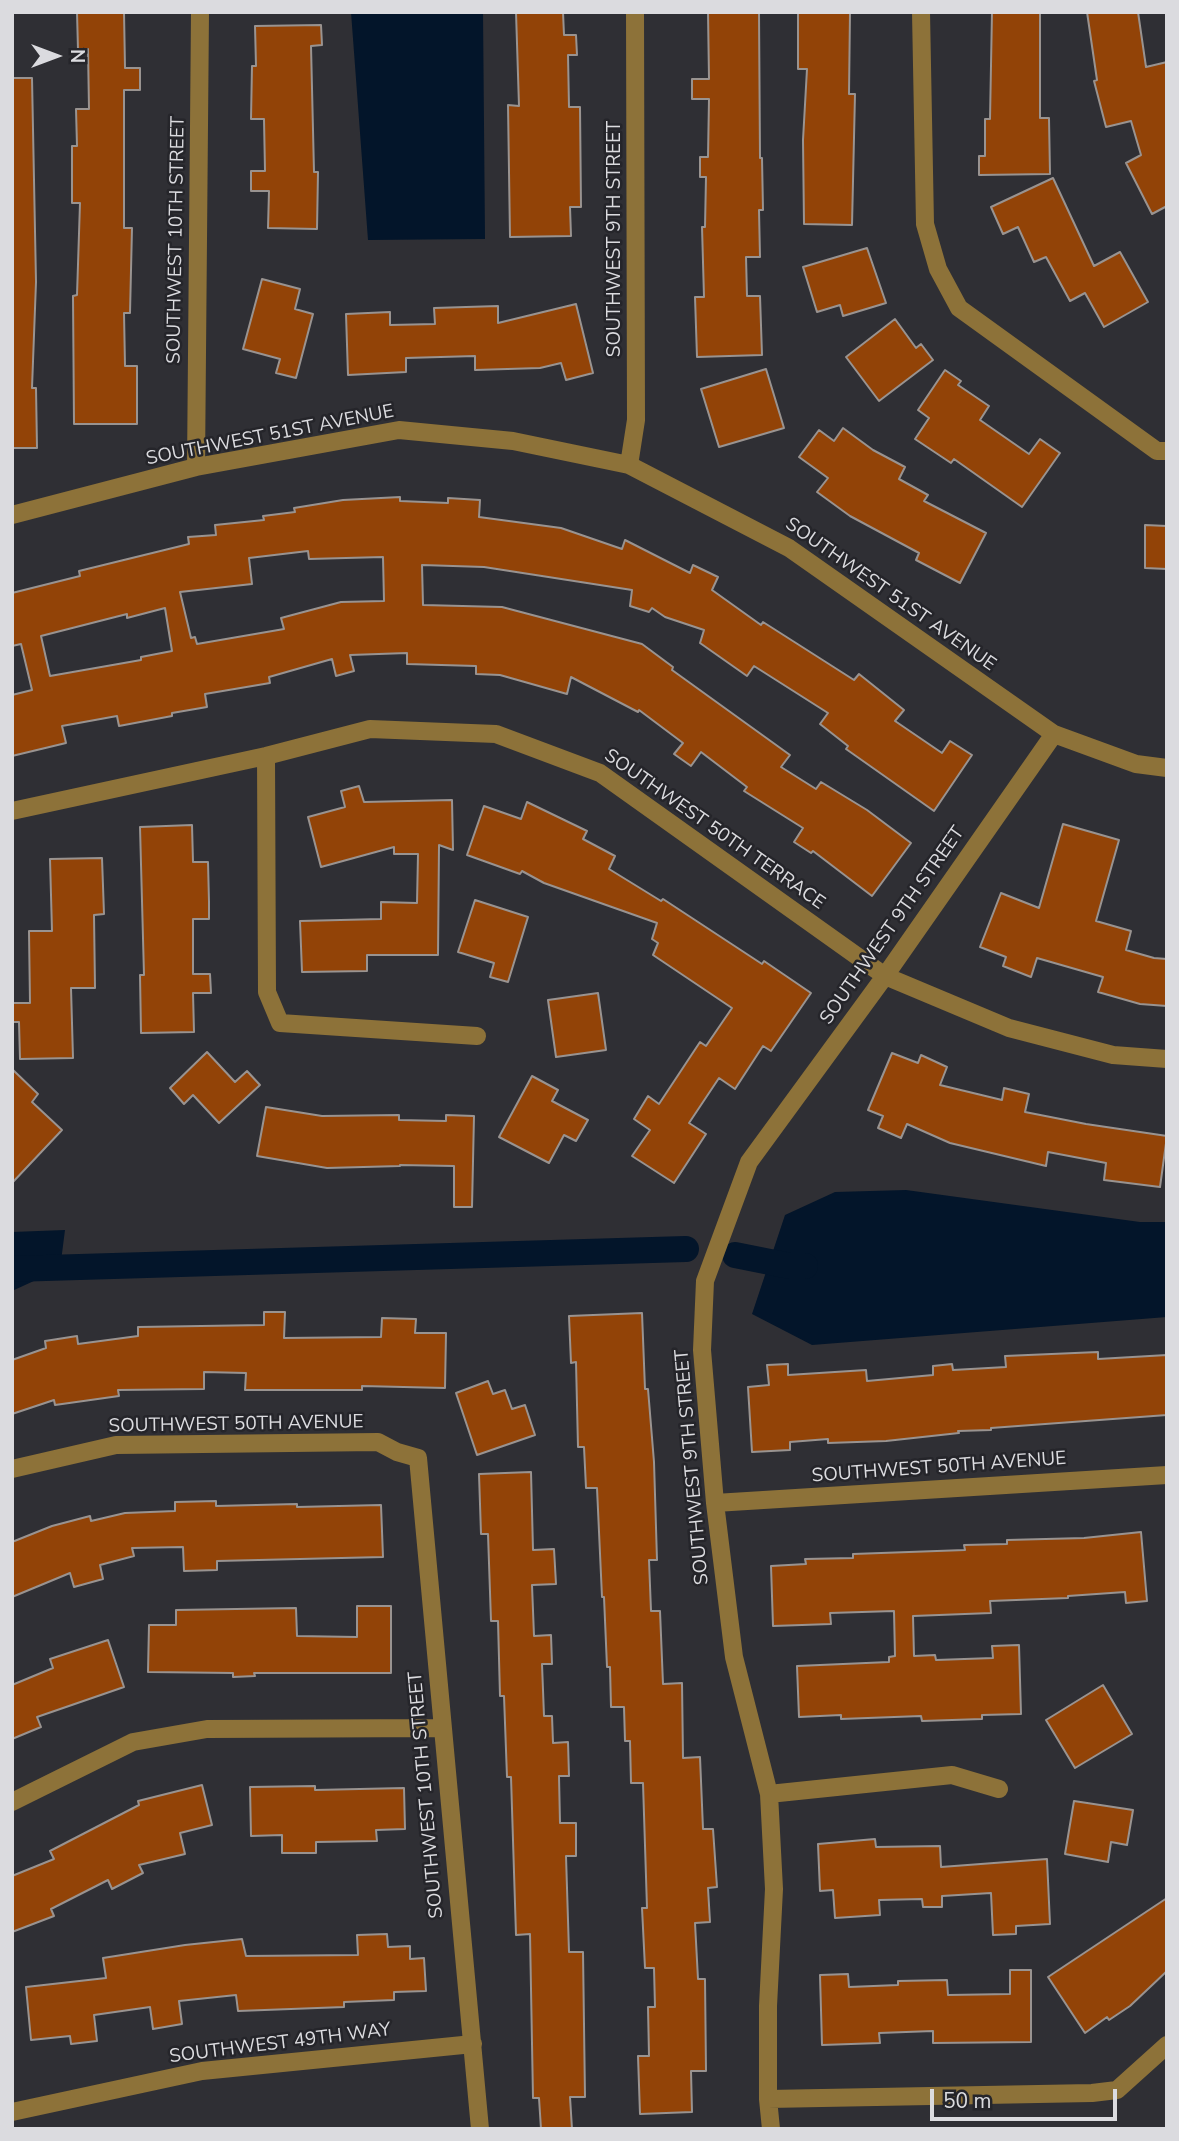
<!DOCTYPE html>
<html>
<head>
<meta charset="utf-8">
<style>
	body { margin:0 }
	#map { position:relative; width:1179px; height:2141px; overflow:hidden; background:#2f2f34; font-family:"Nunito Sans",sans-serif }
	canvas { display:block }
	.frame { position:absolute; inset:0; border:14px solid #dbdbdf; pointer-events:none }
	.north { position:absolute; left:21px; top:21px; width:70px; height:70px; -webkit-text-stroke:5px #25252a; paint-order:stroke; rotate:90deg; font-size:19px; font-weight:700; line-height:28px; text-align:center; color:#dbdbdf }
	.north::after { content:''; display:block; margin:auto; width:24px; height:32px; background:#dbdbdf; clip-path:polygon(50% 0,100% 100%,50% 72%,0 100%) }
	.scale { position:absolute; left:930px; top:2089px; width:187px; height:32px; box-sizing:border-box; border:4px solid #dbdbdf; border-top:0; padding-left:9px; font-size:21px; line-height:24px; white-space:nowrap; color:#dbdbdf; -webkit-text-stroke:5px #25252a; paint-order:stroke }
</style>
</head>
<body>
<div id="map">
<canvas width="1179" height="2141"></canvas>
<div class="frame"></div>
<div class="north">N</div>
<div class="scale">50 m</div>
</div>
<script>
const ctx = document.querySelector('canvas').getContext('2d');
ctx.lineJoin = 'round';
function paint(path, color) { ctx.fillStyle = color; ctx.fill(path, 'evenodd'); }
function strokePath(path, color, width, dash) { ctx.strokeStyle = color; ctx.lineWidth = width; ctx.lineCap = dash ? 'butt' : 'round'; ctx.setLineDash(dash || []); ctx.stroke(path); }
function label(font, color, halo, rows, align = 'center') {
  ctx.font = font + ' "Nunito Sans",sans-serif'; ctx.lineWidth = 5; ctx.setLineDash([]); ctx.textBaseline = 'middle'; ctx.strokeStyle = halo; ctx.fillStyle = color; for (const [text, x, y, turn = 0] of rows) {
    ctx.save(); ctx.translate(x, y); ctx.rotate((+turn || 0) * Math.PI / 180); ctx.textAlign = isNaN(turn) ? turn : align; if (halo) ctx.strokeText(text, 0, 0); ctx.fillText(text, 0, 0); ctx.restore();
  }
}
const water = new Path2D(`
	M351 12H483L485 239 368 240Z
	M906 1190 1140 1222H1167V1317L812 1345 752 1314 785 1215 835 1192Z
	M65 1230 60 1269 12 1291V1232Z`);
const canal = new Path2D(`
	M735 1255 790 1266H805
	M12 1269 686 1249`);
const building = new Path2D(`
	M77 12H124L125 68H140V90H124V228H132L130 313H124L125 366H137V424H74L73 296 77 295 80 203H72V146H77L76 109H89L88 49 78 50Z
	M516 12H563L564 35H576L577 55H568L569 107H580L581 207H570L571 236 510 237 508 105 519 106Z
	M708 12H759L760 158H762L763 210H759L760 257H746L747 296H760L762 355 697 357 695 297H704L702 227H705L706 177H700V157H708L709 99H692V79H709Z
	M798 12H850L849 94H855L852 225 804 224 803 140 807 69H798Z
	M992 12H1040V118H1049L1050 174 979 175V156H985V119H990Z
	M1087 12H1138L1146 67 1167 62V206L1152 214 1126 163 1141 155 1131 121 1106 127 1094 81 1097 80Z
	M321 25 322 45 311 46 314 172H318L317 229 268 228 269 191H251V171H265L264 119H251L252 66H256L255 26Z
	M12 78H32L36 282 32 388H36L37 448H12Z
	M1053 178 1094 266 1120 252 1148 302 1104 327 1085 293 1070 301 1046 257 1034 262 1018 227 1003 234 991 207Z
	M867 248 886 303 843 316 840 305 817 312 803 267Z
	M262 279 300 289 295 309 313 314 296 378 276 373 280 359 243 349Z
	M576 304 593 373 566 380 561 363 540 368 475 370V356L406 358V372L348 375 346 314 390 312V325L435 324 434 308 498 306V323Z
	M895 319 916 348 921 344 933 360 879 401 846 357Z
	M766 369 784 428 719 447 701 389Z
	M945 370 961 381 958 385 989 406 980 420 1029 454 1040 439 1060 453 1022 507 954 459 951 463 915 439 929 418 918 410Z
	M843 428 873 450 905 467 899 479 928 495 924 501 986 533 960 583 916 560 919 553 850 516 817 492 828 478 799 457 819 430 834 441Z
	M400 497V501L448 503V498L480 500 479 517 561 528 622 549 625 540 690 573 693 565 718 577 712 590 761 625 763 622 854 680 859 674 904 710 895 721 942 753 950 741 972 755 934 811 846 749 848 746 820 724 828 713 754 666 747 676 700 643 704 630 665 617 652 608 649 612 630 606 632 590 484 567 422 565 423 605 502 607 642 644 673 667 672 670 790 755 781 767 816 789 821 782 867 810 911 843 872 896 813 851 811 853 794 842 803 828 744 791 747 787 701 752 691 766 674 754 683 743 639 710 638 712 571 677 567 694 500 675 476 674V666L407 664V653L350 655 354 671 336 676 332 659 269 677 270 683 205 694 207 707 172 713V716L119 726 117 716 62 726 66 743 12 756V695L32 690 21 644 12 646V593L80 576 79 571 189 544 188 537 216 535 215 525 264 520 263 516 295 512 294 508 343 500ZM308 551 309 559 383 557 384 601 341 602 281 618 284 629 197 644 195 637 191 638 180 592 252 584 249 558ZM165 608 172 651 141 657V660L50 676 41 636 127 614V618Z
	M1145 525 1167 526V569L1145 568Z
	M359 786 364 802 452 800 453 850 439 845 438 955H367V971L302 972 300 921 381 919V902L417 903 418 854H394V847L321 867 308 817 345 807 341 791Z
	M527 802 587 831 583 839 615 856 609 869 661 901 663 899 762 964 764 961 811 993 771 1051 763 1046 735 1089 719 1078 689 1123 706 1134 674 1183 632 1156 650 1130 634 1119 648 1096 659 1104 700 1042 706 1046 732 1008 653 955 658 943 652 939 657 923 544 883 522 871 520 874 467 855 484 806 521 819Z
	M1063 824 1119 840 1096 921 1131 931 1126 950 1154 958 1167 959V1006L1140 1004 1098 992 1103 977 1037 958 1031 977 1003 966 1006 957 980 947 1001 893 1039 908Z
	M192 825 193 862H208L209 902V919H193V974H210L211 993H193L194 1032 141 1033 140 975H144L140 827Z
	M102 858 104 914 94 915 95 988H71L73 1058 20 1059 19 1022H12V1003H30L29 931H52L50 859Z
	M475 900 528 917 508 982 490 977 494 963 458 952Z
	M598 993 606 1050 556 1057 548 1000Z
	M207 1052 235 1082 247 1071 260 1085 219 1123 193 1095 184 1104 170 1088Z
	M892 1053 918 1063 921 1055 947 1067 940 1085 1002 1100 1004 1088 1029 1094 1025 1112 1086 1124 1167 1136 1160 1187 1104 1180 1106 1163 1048 1152 1046 1166 950 1143 907 1124 901 1138 878 1128 883 1116 868 1110Z
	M12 1069 38 1094 32 1102 62 1130 12 1183Z
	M532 1076 558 1090 552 1101 588 1120 576 1141 564 1135 549 1163 499 1137Z
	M266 1107 322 1116 399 1115V1120L446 1121V1115L474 1116 472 1207H454V1166L400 1165V1166L327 1168 257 1156Z
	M264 1312H285L284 1338 381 1337 382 1318 416 1319 415 1333H446L445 1388 362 1386V1390H245L246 1373 204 1372V1389L118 1390 119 1396 55 1405 54 1400 12 1414V1360L46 1348 45 1341 77 1336 78 1344 138 1336V1327L264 1325Z
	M642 1313 645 1389H648L654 1462 657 1560H649L651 1611H660L663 1684 682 1683 683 1758 700 1757 703 1829H713L717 1887 708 1888 710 1922 695 1923 698 1979H705L706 2071H691L692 2112 640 2114 638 2056H649L648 2007H655L654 1968H645L642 1908H647L643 1783H631L630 1741H625L624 1707H611L610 1667H607L604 1597H602L597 1488H586L584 1447H578L576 1362 571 1363 569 1316Z
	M1098 1352V1359L1167 1355V1415L991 1428V1430L958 1431 959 1433 886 1441 828 1443V1439L790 1442V1450L752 1452 748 1387 769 1385 767 1365 788 1364V1375L866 1370 867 1381 933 1375V1366L952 1364 953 1370 1006 1367 1005 1356Z
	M488 1381 493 1394 505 1390 512 1409 525 1405 535 1435 477 1455 456 1393Z
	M531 1472 533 1550 554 1549 556 1584 532 1585 534 1636 551 1635 552 1664H542L544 1716H552L553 1743 568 1742 569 1776H559L560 1823H576V1856H566L569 1952H583L585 2097H570L572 2129H541L539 2098H533L530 1934 516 1935 511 1777H507L504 1696H500L498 1621H491L488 1534H481L479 1474Z
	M216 1501V1506L297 1504V1507L381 1505 383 1557 217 1561V1570L184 1571 183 1547 132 1548 134 1556 100 1565 103 1579 74 1587 70 1573 12 1597V1542L52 1526 90 1516 91 1521 125 1513 175 1511V1502Z
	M1141 1532 1147 1601 1126 1603 1125 1592 1068 1596V1598L990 1601 991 1613 913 1616 914 1656 935 1655 936 1660 993 1658 992 1646 1019 1645 1021 1714 982 1715V1719L922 1721 921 1716 841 1719V1715L799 1717 797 1666 889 1662V1657L895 1656 894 1611 830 1613 831 1624 773 1626 771 1566 806 1564 805 1559 853 1558V1554L965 1550 964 1545 1007 1544V1540L1084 1538Z
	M357 1606H391V1673H254L255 1676 233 1677V1673L148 1672 149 1625H176V1610L296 1608 297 1636 357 1637Z
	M108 1640 124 1687 37 1717 41 1727 12 1739V1685L53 1668 50 1659Z
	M1103 1685 1132 1734 1075 1768 1046 1720Z
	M202 1785 212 1825 180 1833 185 1854 139 1865 143 1873 112 1889 108 1880 51 1909 54 1916 12 1932V1876L54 1859 50 1851 139 1805 138 1801Z
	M315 1786V1790L404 1788 405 1829 376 1830 377 1841 316 1842V1853H282V1835L251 1836 250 1787Z
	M1074 1801 1133 1810 1127 1845 1111 1842 1108 1862 1065 1854Z
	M875 1839 876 1847 940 1846 941 1867 1047 1859 1050 1924 1016 1926V1934L993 1935 991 1893 942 1896V1907H923L922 1899 879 1900 880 1915 835 1918 833 1890 820 1891 818 1844Z
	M1167 1898V1971L1130 2006 1109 2020 1107 2017 1085 2033 1048 1977Z
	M387 1934 388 1947 410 1946V1959L424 1958 426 1991 394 1992V2000L344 2002V2007L238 2011 236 1995 179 2001 182 2024 153 2029 150 2007 94 2015 97 2041 71 2044 70 2036 31 2040 26 1987 106 1978 103 1958 185 1945 242 1939 246 1956 358 1955 357 1935Z
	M1010 1970H1031V2042L933 2043V2031L879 2033 880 2043 822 2045 820 1975 848 1974 849 1987 898 1985V1981L947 1980 948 1995 1010 1994Z`);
const minor = new Path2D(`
	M921 12 925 224 938 269 959 308 1157 451H1167
	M629 465 636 420 635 12
	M196 467 200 12
	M12 515 196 467 399 430 513 441 629 465 789 548 1054 734 1136 764 1167 768
	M266 756 267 992 280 1023 477 1036
	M12 811 266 756 370 729 496 734 600 773 885 976 1009 1028 1113 1055 1167 1059
	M12 1469 116 1445 378 1442 397 1452 418 1458 480 2129
	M715 1503 1167 1475
	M769 1794 952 1775 999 1789
	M12 1802 133 1742 207 1729 441 1728
	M768 2099 1092 2093 1117 2090 1167 2045
	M12 2112 202 2071 473 2044
	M771 2129 768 2099V2006L774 1889 769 1794 734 1657 715 1503 702 1350 705 1281 749 1162 885 976 1054 734`);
const streetNames = [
	["SOUTHWEST 9TH STREET",615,239,-90],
	["SOUTHWEST 10TH STREET",177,240,-89],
	["SOUTHWEST 51ST AVENUE",270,436,-11],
	["SOUTHWEST 51ST AVENUE",890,595,35],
	["SOUTHWEST 50TH TERRACE",714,830,35],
	["SOUTHWEST 9TH STREET",893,926,-55],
	["SOUTHWEST 50TH AVENUE",236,1425,-1],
	["SOUTHWEST 9TH STREET",693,1467,-95],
	["SOUTHWEST 50TH AVENUE",939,1468,-4],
	["SOUTHWEST 10TH STREET",427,1795,-95],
	["SOUTHWEST 49TH WAY",280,2044,-7]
];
paint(water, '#03152a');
strokePath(canal, '#03152a', 26);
paint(building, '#924307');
strokePath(building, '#999390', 2);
strokePath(minor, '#8d7239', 18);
label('19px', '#dbdbdf', '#25252a', streetNames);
</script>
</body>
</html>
